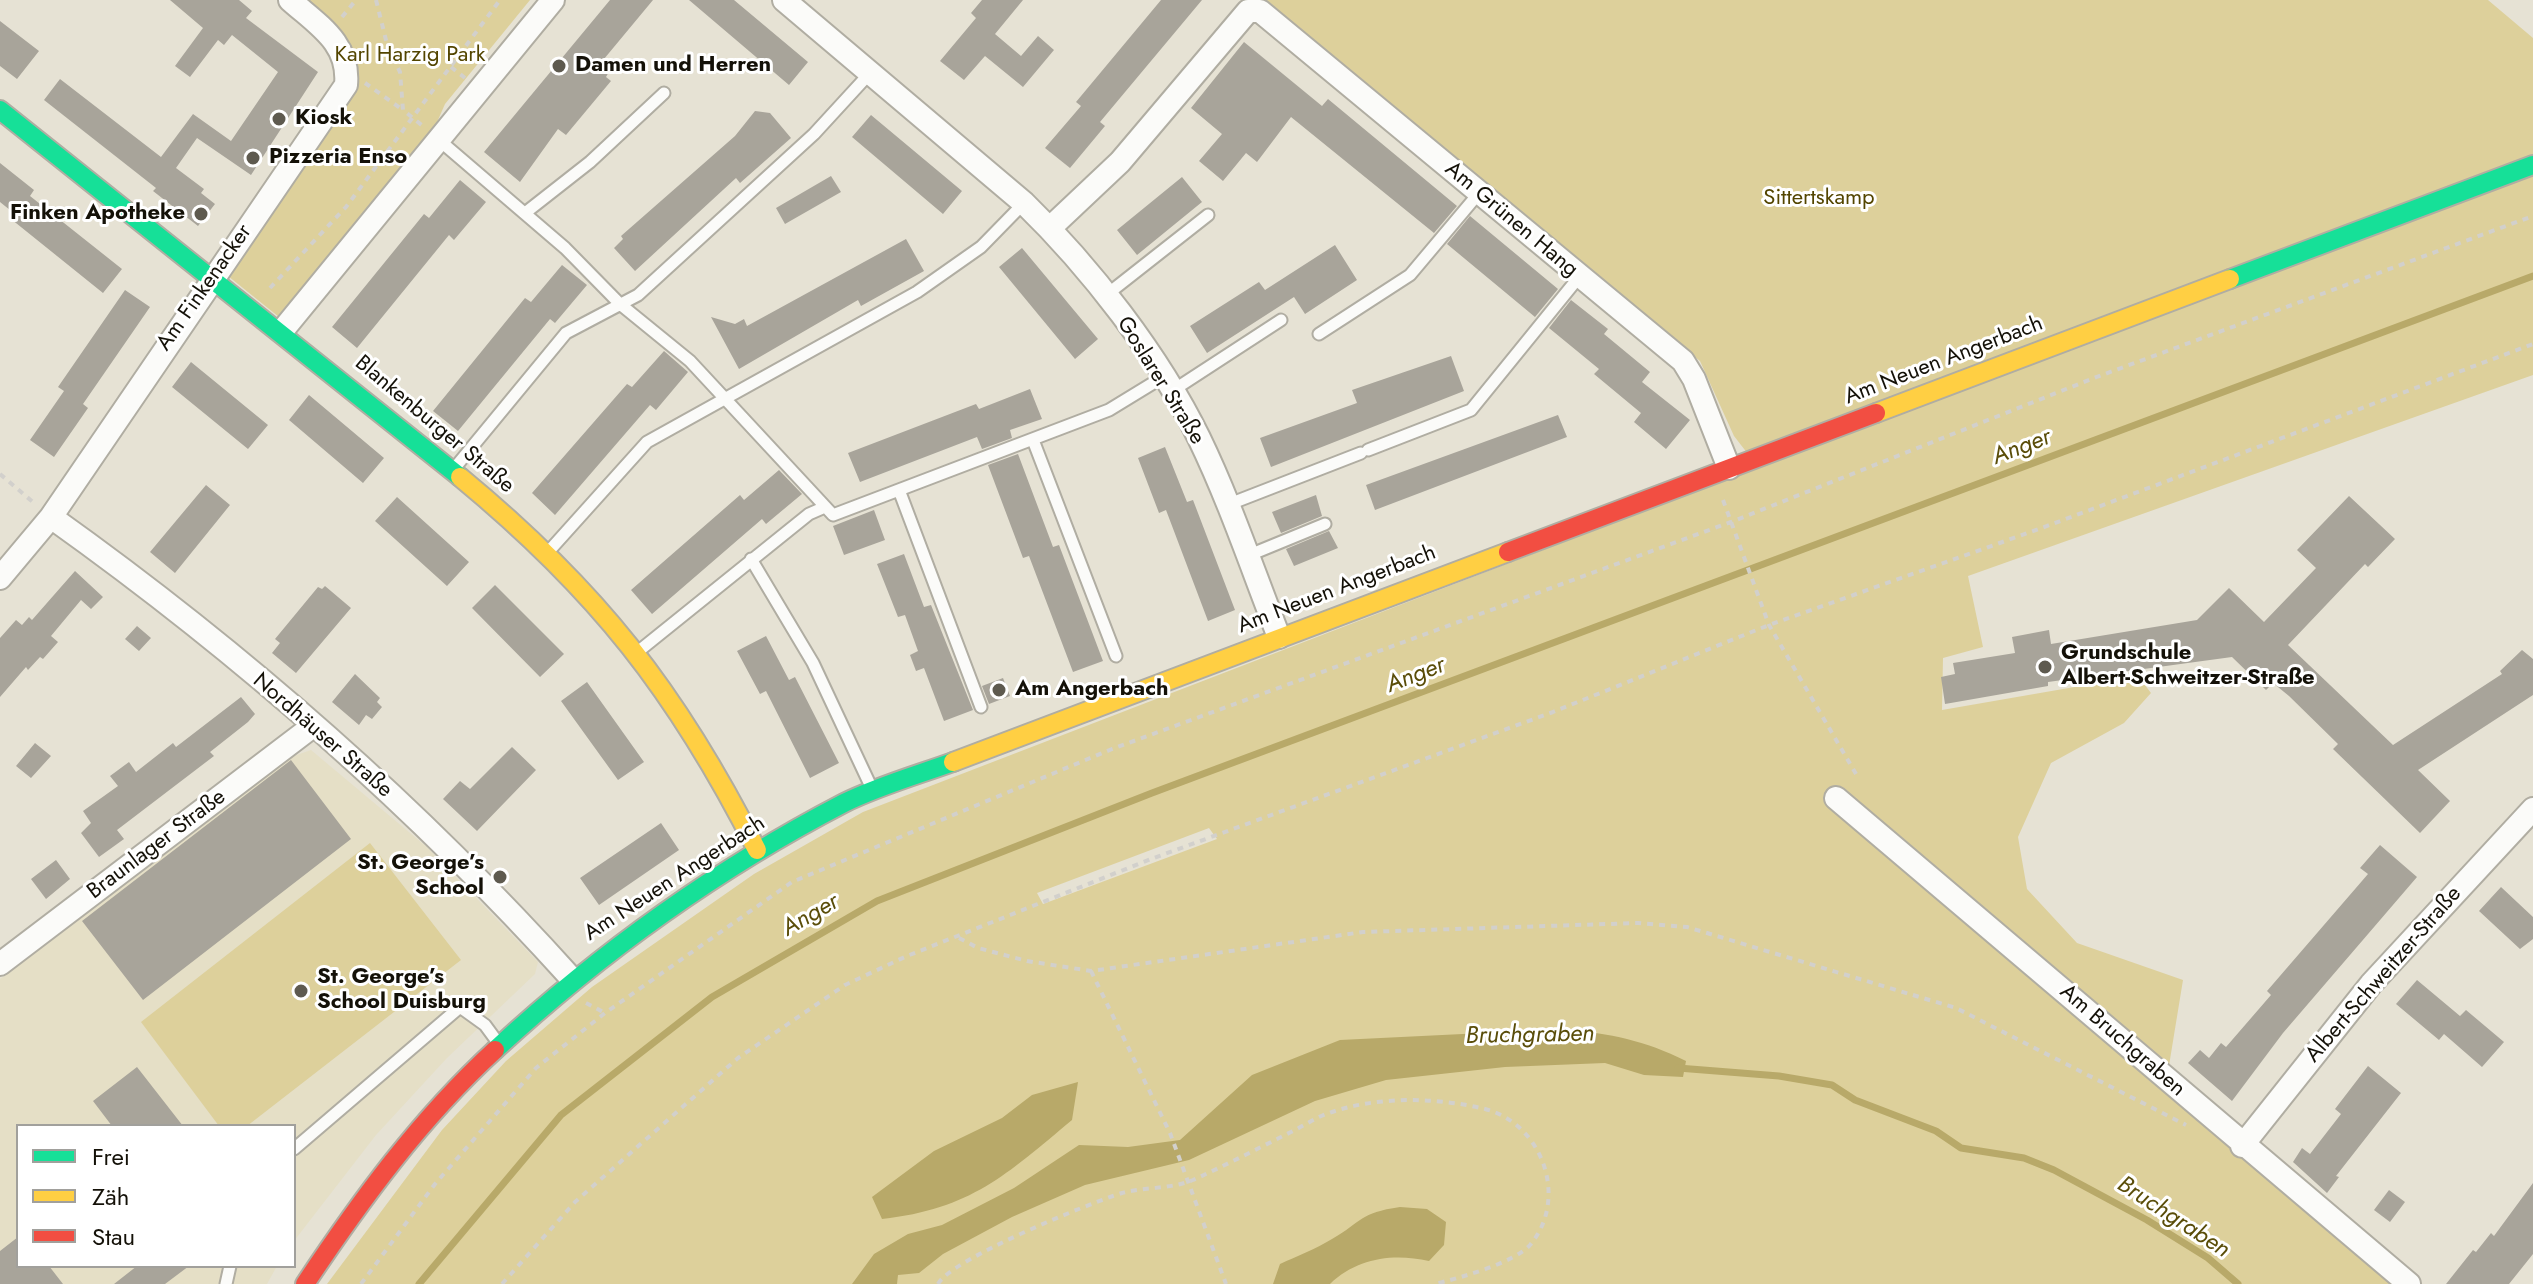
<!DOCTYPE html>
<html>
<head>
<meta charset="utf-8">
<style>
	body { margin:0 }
	#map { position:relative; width:2533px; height:1284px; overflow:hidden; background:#e6e2d4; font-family:Jost,sans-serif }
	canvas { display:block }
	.legend { position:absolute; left:16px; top:1124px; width:280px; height:144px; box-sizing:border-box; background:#fff; border:2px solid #a1a09c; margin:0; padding:10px 14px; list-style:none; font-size:24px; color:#141108 }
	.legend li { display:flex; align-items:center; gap:16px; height:40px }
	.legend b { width:40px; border:2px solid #a1a09c }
</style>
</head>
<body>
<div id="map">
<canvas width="2533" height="1284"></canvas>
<ul class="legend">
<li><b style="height:10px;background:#16e098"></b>Frei</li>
<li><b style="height:10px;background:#ffcf43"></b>Zäh</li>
<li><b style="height:10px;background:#f24e42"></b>Stau</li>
</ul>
</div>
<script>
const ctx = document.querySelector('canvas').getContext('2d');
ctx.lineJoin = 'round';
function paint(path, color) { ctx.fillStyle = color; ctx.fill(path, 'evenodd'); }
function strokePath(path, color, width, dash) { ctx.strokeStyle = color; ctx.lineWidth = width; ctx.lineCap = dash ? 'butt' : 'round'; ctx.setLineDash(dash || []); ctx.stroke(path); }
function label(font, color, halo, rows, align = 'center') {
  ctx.font = font + ' Jost,sans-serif'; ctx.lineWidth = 6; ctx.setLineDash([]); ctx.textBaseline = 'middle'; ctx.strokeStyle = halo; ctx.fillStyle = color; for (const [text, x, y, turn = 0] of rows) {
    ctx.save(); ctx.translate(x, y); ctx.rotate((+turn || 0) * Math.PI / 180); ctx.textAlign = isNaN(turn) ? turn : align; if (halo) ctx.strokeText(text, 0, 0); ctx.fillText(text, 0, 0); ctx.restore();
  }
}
const built = new Path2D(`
	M311 750 428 848 538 962 535 974 447 1058 376 1135 294 1241V1126H18V1266H277L267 1284H0V979L291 757Z`);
const green = new Path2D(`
	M301 0H530L445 104 431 136 284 321 223 272 347 103C371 51 338 31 301 0Z
	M1254 0H2488L2533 38V375L1968 576 1983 647 1943 658 1942 710 2138 676 2151 693 2124 723 2051 763 2018 837 2027 889 2077 943 2183 980 2165 1090 2394 1284H327L442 1130 506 1061 592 987 754 874 863 812 1758 467 1734 436 1700 361ZM1209 828 1217 839 1043 904 1037 893Z
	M370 843 461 960 247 1126H219L141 1022Z`);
const water = new Path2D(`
	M1565 1029C1611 1034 1644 1040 1686 1061L1683 1077 1644 1075 1605 1063 1505 1067 1386 1080 1315 1101 1189 1160 1085 1185 1012 1217 943 1254 919 1273 898 1275 897 1284H852L874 1254 908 1234 942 1225 1014 1188 1079 1145 1128 1147 1180 1140 1252 1075 1340 1040Z
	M1078 1082 1072 1120C1006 1175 971 1209 882 1219L872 1197 934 1151 1002 1118 1032 1095Z
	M1400 1207 1427 1209 1446 1222 1444 1245 1429 1261C1393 1253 1357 1258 1330 1284H1273L1280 1264C1297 1256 1316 1249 1332 1239 1363 1221 1359 1213 1400 1207Z`);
const stream = new Path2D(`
	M1678 1068 1779 1076 1832 1085 1855 1100 1936 1131 1961 1148 2024 1158 2054 1170 2147 1220 2208 1258 2238 1284
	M419 1284 561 1115 712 997 877 901 1152 793 2533 276`);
const building = new Path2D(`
	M170 0H239L252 11 246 18 318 72 251 175 197 138 176 168 204 189 201 193 215 204 198 226 153 191 156 188 44 100 60 79 161 157 193 114 231 141 278 72 232 35 224 45 218 40 190 77 175 66 203 28Z
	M610 0H653L604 59 610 70 606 77 611 81 566 135 558 129 520 182 484 152Z
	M689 0H734L808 62 789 85Z
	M982 0H1023L995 34 1021 56 1038 36 1054 50 1023 87 985 56 964 80 940 61 976 18 971 13Z
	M1161 0H1202L1100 122 1105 126 1070 168 1045 148 1081 106 1076 102Z
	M0 21 39 51 17 79 0 66Z
	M1244 42 1322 106 1328 99 1457 206 1434 233 1291 117 1257 162 1246 153 1223 181 1199 161 1222 134 1191 108Z
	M755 111 770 113 791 138 740 183 736 178 635 271 614 248 623 239 621 236 735 136Z
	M871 115 962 191 943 214 852 137Z
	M0 163 34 190 30 196 122 269 103 293 11 219 15 214 0 202Z
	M831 176 841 192 785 224 776 208Z
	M1182 177 1202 202 1137 255 1117 230Z
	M460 180 486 202 454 240 449 235 357 348 332 327 424 214 429 218Z
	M1470 216 1558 289 1535 317 1447 244Z
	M906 239 924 271 861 306 858 300 739 369 711 317 735 324 744 319 747 326Z
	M1335 245 1357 280 1305 314 1294 297 1207 353 1190 326 1259 282 1265 290Z
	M1022 248 1098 339 1075 359 999 267Z
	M562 265 587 285 555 323 550 319 458 431 433 411 525 298 531 302Z
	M125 290 150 307 83 404 88 408 54 457 30 440 64 391 58 387Z
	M1571 300 1608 329 1604 334 1650 372 1642 382 1690 420 1666 449 1634 422 1641 413 1594 374 1599 369 1549 328Z
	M664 351 688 372 656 410 650 405 555 515 532 493 627 384 632 387Z
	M1451 356 1464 391 1271 467 1260 438 1357 403 1352 390Z
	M191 362 268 425 248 449 172 387Z
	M1030 389 1042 419 1010 430 1012 438 982 449 977 437 860 482 848 453 976 404 979 409Z
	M309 395 384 458 363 483 289 420Z
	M1558 415 1567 437 1375 510 1366 485Z
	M1165 447 1187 502 1193 500 1235 610 1208 621 1166 510 1159 513 1138 458Z
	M1018 454 1053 547 1059 545 1103 661 1073 672 1029 556 1023 558 988 465Z
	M779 470 802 494 766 524 762 519 652 614 631 590 740 495 744 500Z
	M206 485 230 505 175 573 150 552Z
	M1316 495 1322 516 1281 533 1272 512Z
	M2349 496 2395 539 2368 567 2365 564 2288 645 2393 745 2502 674 2500 671 2522 650 2533 659V695L2418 770 2450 801 2420 833 2333 749 2338 744 2289 696 2273 683 2266 690 2232 657 2048 682V686L1945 704 1941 677 1955 674 1953 663 2015 653 2012 637 2049 630 2051 644 2197 620 2229 588 2264 622 2316 568 2297 550Z
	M397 497 469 562 447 586 375 521Z
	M874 510 885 540 844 555 833 526Z
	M1329 531 1338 548 1294 566 1286 549Z
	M904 554 924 607 931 605 973 710 944 721 924 668 916 671 910 655 918 651 905 615 898 617 877 564Z
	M75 571 103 597 91 609 81 600 51 636 58 642 43 659 40 657 28 670 26 667 0 697V638L16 620 22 625 29 617 32 620Z
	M495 585 564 654 540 677 472 608Z
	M325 586 351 608 296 673 272 653 280 643 275 639 318 587 322 589Z
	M137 626 151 638 139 651 125 639Z
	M766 636 789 680 795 677 839 763 810 778 766 691 760 694 737 651Z
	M355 674 380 698 377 702 382 707 372 719 366 715 359 725 332 702Z
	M1003 678 1010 696 989 704 982 686Z
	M587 682 644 762 618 780 561 701Z
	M241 697 255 714 248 722 210 752 214 756 117 830 124 839 99 857 81 833 91 823 83 811 118 786 110 776 129 762 136 772 173 743 176 747Z
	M35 743 51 756 31 778 16 766Z
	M512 747 536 770 477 831 443 799 460 781 470 789Z
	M291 760 351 839 143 1000 82 921Z
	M661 823 679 850 599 905 580 878Z
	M2380 845 2417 877 2283 1033 2232 1101 2188 1063 2200 1050 2209 1058 2221 1043 2226 1047 2271 995 2267 991 2368 874 2360 868Z
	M56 860 70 879 46 899 31 879Z
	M2501 887 2533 917V939L2520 949 2479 911Z
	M2417 980 2460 1016 2466 1010 2504 1042 2482 1067 2444 1034 2439 1040 2396 1004Z
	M2368 1066 2401 1093 2336 1176 2339 1177 2327 1193 2293 1162 2302 1148 2310 1154 2341 1114 2335 1109Z
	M137 1067 183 1126H112L93 1101Z
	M2533 1183V1254L2509 1284H2446L2473 1250 2476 1252 2491 1233 2494 1236Z
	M2389 1190 2405 1202 2390 1222 2374 1210Z
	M18 1237V1266H49L63 1284H0V1251Z
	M137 1266H189L165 1284H114Z`);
const path = new Path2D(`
	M376 0 388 48 400 72 403 110 424 127
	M342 17 356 0
	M451 67 465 78
	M365 83 403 110
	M270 288 346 207 500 0
	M0 474 34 503
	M1723 500 1769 625 1856 774
	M959 938 978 948 1027 961 1091 971 1363 932 1638 923 1687 927 1956 1008 2186 1125
	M1091 971 1170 1133 1226 1284
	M586 1003 605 1013
	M361 1284 435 1184 536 1068 605 1013 792 882 1112 749 1731 522 2094 378 2533 216
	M502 1284 575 1202 738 1058 845 985 907 956 1151 859 1553 712 1769 625 2039 529 2533 344
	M938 1284C951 1259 1090 1203 1122 1193 1144 1187 1172 1189 1193 1180 1226 1165 1259 1148 1291 1132 1304 1126 1316 1117 1329 1113 1377 1096 1436 1097 1485 1109 1543 1124 1569 1199 1530 1245 1514 1263 1459 1278 1435 1284`);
const lane = new Path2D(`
	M439 140 565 248 620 304 690 361 833 515 1109 410 1163 377
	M525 213 590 162 664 93
	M1105 296 1208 215
	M1319 334 1410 275 1479 193
	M1172 391 1281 320
	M1033 440 1116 656
	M1368 450 1471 410 1579 277
	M453 470 566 333 638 295 814 134 870 73
	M899 490 981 707
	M1227 505 1361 453
	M549 551 647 442 917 292 981 247 1024 203
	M1247 556 1325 524
	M751 559 813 663 873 791
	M640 650 809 514 825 507
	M294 1149 460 1007 485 1025 499 1044
	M226 1284 230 1266`);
const street = new Path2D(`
	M784 0 1024 203C1090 267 1159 356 1199 438 1230 502 1253 571 1279 637
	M1050 228 1120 162 1248 11H1260L1683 361 1694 379 1729 468
	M282 331 553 0
	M51 517C239 651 417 807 572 979
	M0 578 51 517 346 85C350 43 318 25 290 0
	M1836 798 2409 1284
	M0 964 313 726
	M2242 1146 2371 984 2533 809`);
const fast = new Path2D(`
	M0 110 460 477
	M2230 279 2533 165
	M495 1050C600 953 717 869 844 803 878 786 917 775 953 762`);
const slow = new Path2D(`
	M1876 413 2230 279
	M460 477C597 590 677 692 757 850
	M953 762 1508 552`);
const jam = new Path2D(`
	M1508 552 1876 413
	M305 1284C361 1200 420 1119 495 1050`);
const markers = [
	[559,66,8,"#5e5a4f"],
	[279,119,8,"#5e5a4f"],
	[253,158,8,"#5e5a4f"],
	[201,214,8,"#5e5a4f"],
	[2045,667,8,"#5e5a4f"],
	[999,690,8,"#5e5a4f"],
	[500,877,8,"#5e5a4f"],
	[301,991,8,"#5e5a4f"]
];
const parkNames = [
	["Karl Harzig Park",410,56],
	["Sittertskamp",1819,199]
];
const poiNames = [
	["Damen und Herren",575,66],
	["Kiosk",295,119],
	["Pizzeria Enso",269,158],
	["Finken Apotheke",185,214,"right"],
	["Grundschule",2061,654],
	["Albert-Schweitzer-Straße",2061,679],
	["Am Angerbach",1015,690],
	["St. George’s",484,864,"right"],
	["School",484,889,"right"],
	["St. George’s",317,978],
	["School Duisburg",317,1003]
];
const streetNames = [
	["Am Grünen Hang",1511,220,40],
	["Am Finkenacker",205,288,-55],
	["Am Neuen Angerbach",1944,361,-21],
	["Goslarer Straße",1160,381,58],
	["Blankenburger Straße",434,425,40],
	["Am Neuen Angerbach",1337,590,-21],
	["Nordhäuser Straße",322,736,41],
	["Braunlager Straße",157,845,-37],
	["Am Neuen Angerbach",675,879,-33],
	["Albert-Schweitzer-Straße",2384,975,-49],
	["Am Bruchgraben",2122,1041,41]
];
const waterNames = [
	["Anger",2022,448,-21],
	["Anger",1416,676,-21],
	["Anger",811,916,-30],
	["Bruchgraben",1530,1036,-1],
	["Bruchgraben",2173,1218,33]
];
paint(built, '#e5dfc6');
paint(green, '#ddd09b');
paint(water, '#b8a969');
strokePath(stream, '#b8a969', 7);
paint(building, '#a8a49a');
strokePath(lane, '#b0ada2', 15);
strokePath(street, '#b0ada2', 26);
strokePath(fast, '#b0ada2', 22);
strokePath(slow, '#b0ada2', 22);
strokePath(jam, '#b0ada2', 22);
strokePath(path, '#d2d0cc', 4, [6, 6]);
strokePath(lane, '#fbfbf9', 11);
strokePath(street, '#fbfbf9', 22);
strokePath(fast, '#16e098', 18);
strokePath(slow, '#ffcf43', 18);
strokePath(jam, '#f24e42', 18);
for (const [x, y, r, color] of markers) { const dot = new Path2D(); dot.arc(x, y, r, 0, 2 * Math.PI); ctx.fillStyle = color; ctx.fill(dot); strokePath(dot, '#fff', 3); }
label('22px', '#534500', '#fff', parkNames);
label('bold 22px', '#141108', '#fff', poiNames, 'left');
label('22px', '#141108', '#fff', streetNames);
label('italic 24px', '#5a4d09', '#fff', waterNames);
</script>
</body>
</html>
